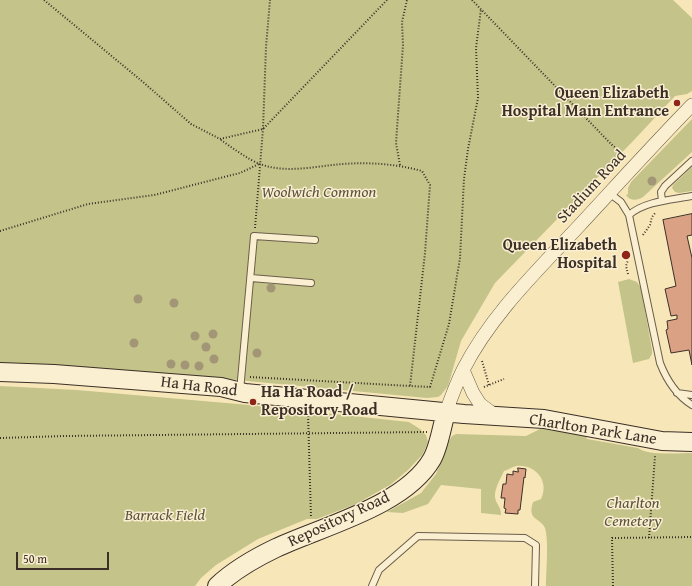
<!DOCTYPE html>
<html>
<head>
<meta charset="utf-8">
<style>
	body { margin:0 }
	#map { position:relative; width:692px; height:586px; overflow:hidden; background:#f7e7b8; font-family:"Gentium Book Plus",serif }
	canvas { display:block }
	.scale { position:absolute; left:16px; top:552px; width:93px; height:18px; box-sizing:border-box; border:2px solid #3b2f27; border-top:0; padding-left:5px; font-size:12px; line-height:14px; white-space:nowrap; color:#3b2f27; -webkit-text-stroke:3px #faefd1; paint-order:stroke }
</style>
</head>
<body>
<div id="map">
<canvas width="692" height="586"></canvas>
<div class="scale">50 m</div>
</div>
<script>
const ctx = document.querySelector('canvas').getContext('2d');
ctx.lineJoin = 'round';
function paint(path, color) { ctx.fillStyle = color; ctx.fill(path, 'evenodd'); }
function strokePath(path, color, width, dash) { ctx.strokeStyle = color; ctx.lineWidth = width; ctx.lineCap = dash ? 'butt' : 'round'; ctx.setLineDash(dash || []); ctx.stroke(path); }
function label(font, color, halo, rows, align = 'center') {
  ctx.font = font + ' "Gentium Book Plus",serif'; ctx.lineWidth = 3; ctx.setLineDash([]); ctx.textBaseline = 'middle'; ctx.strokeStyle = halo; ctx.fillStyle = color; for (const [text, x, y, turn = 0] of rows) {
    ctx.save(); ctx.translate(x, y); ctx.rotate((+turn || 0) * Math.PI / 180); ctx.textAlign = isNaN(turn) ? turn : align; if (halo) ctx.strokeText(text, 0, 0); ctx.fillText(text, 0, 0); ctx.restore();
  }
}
const green = new Path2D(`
	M0 0H673L692 18V91L687 94 675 96 635 139 495 283 461 341 448 386 441 395 438 397 427 398 226 379 0 364Z
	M692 119V152L643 197C637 201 630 201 626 195L628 194V188L631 182Z
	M692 167V191L679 193 675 192 672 188 673 185Z
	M629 279 637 282 641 288 652 350V354L649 359 633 363 618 282Z
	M0 386 77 390 249 405 409 422 420 429 426 435 428 442 423 454 408 470 390 485 356 504 317 519H307L258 539 216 565 201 578 195 586H0Z
	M544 427 585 432 587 439 638 448C648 456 678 453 692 453V586H546C546 571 549 542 545 528 540 517 527 521 533 502L541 499C550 481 535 464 516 466 512 467 508 470 504 471 500 480 492 492 496 501 499 508 501 507 501 515L481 513V489L441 485 428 504 403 513 387 512 421 493 436 474 449 441 452 436 456 434 526 436Z`);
const building = new Path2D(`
	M692 214V235L687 236 692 258V365L689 350 671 353 666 330 668 329 667 321 677 319V315L671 316 665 289 676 286 663 220Z
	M518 468 526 469 525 478 524 477 520 510H518V514L505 513 506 509 504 508 505 498H501L503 484H506L507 474 513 475V471L518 472Z`);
const path = new Path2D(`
	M44 0 143 82 191 124 220 139 263 129 387 0
	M472 0 611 144 627 157
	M221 140C231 147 249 160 260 164 286 174 316 166 343 164 370 162 396 164 422 171L430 185 425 253 410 386
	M400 165 396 143 403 45 402 22 407 0
	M255 228 263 129 266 47 270 0
	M0 231 88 204 154 195 240 173 259 164
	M643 235 650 225 652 217 656 212
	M628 274 626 266 628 260
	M482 361 489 385
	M250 377 410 386 430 387 432 389
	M430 387 449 324 460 258 464 179 468 149 478 98 476 48 481 9
	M484 387 504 379
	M308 413 311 517
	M0 438 65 436 427 432
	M649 538 655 456
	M613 586 612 538 692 537`);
const lane = new Path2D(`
	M609 193 621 202 629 215 660 363C667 381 676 395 692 405
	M662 201 661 192 665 186 692 161
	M629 215C645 201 671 200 692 196
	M251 278 311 283
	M240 391 254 236 315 240
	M677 393 692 395
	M372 586 379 570 418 536 525 538 536 545 535 586`);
const street = new Path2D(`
	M463 370 473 393 480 404 496 416
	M446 412C451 398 456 384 463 370 491 315 537 271 578 227 616 186 653 145 692 105`);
const secondary = new Path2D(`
	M0 372 54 374 221 387 245 393 464 414 544 419 662 441 692 442
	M217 586C234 570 255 558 276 548 323 526 405 506 432 459 439 447 442 426 446 412`);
const trees = [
	[652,181],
	[271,288],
	[138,299],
	[174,303],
	[213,334],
	[195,336],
	[134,343],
	[206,347],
	[257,353],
	[214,359],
	[171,364],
	[185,365],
	[199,366]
];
const markers = [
	[677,103,4,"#8f2418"],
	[626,255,5,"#8f2418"],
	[253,402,4,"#8f2418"]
];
const poiNames = [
	["Queen Elizabeth",669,94],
	["Hospital Main Entrance",669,112],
	["Queen Elizabeth",617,246],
	["Hospital",617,264],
	["Ha Ha Road /",261,393,"left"],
	["Repository Road",261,411,"left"]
];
const streetNames = [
	["Stadium Road",592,187,-47],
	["Ha Ha Road",199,387,7],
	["Charlton Park Lane",593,430,9],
	["Repository Road",339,520,-25]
];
const parkNames = [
	["Woolwich Common",319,193],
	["Charlton",633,504],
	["Cemetery",633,522],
	["Barrack Field",165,516]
];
paint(green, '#c4c38a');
paint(building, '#dba185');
strokePath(building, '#3b2f27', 1);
strokePath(lane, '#6a5d4b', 8);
strokePath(street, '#6a5d4b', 14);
strokePath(secondary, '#3b2f27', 20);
strokePath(path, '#3b2f27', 2, [1, 2]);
strokePath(lane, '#faefd1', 6);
strokePath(street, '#faefd1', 13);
strokePath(secondary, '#faefd1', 18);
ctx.fillStyle = '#a29676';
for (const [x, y] of trees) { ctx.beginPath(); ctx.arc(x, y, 4.5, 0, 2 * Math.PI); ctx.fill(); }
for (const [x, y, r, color] of markers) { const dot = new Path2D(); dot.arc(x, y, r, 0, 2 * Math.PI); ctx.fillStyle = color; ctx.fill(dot); strokePath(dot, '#faefd1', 1.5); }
label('bold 16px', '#3b2f27', '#faefd1', poiNames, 'right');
label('16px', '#3b2f27', '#faefd1', streetNames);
label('italic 16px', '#5d5440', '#faefd1', parkNames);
</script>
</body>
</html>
